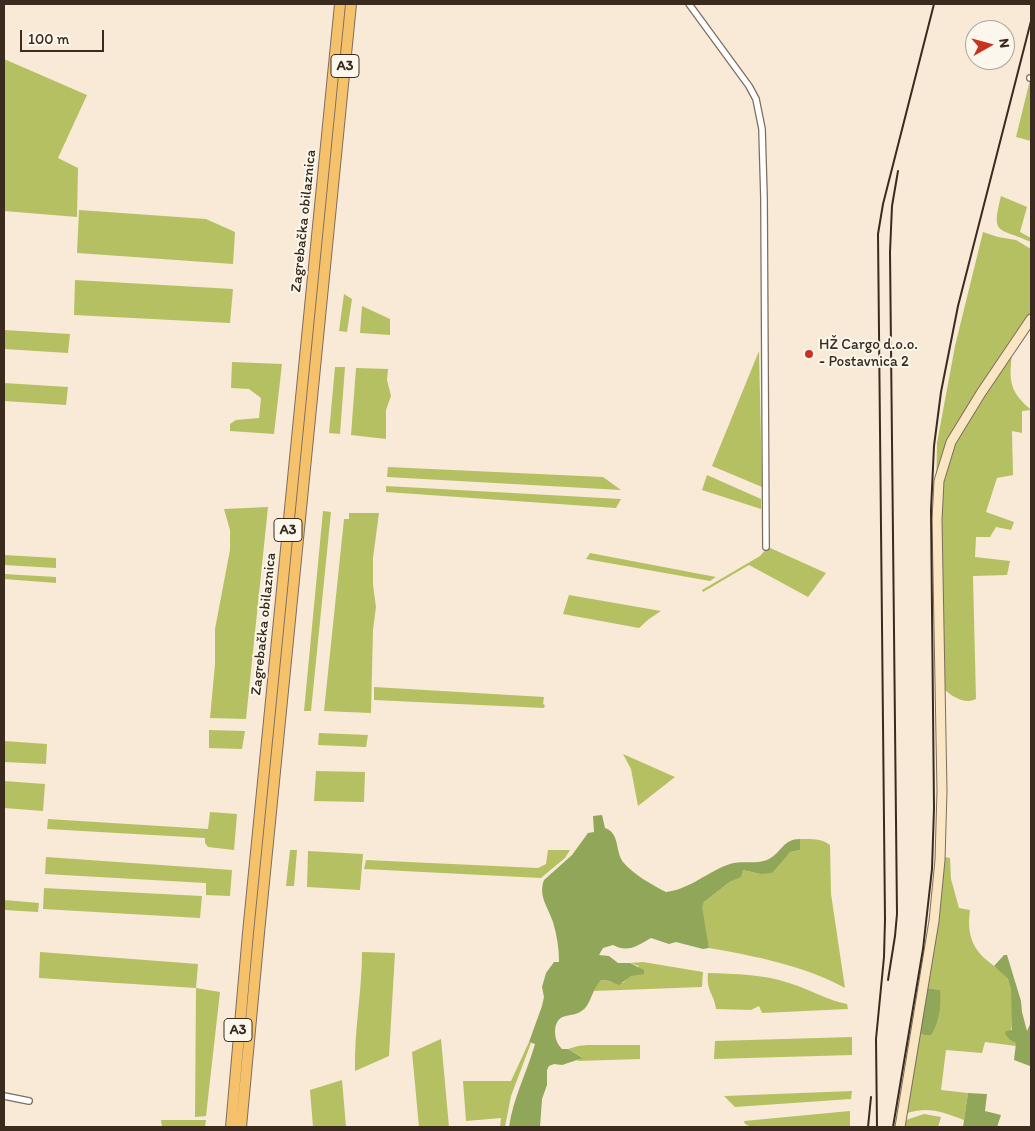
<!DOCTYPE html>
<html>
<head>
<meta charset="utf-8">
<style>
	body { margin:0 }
	#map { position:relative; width:1035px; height:1131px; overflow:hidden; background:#f8ead7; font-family:Itim,sans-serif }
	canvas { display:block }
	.frame { position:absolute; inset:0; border:5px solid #3b2a1e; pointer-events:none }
	.north { position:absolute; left:965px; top:20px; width:50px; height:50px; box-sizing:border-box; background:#fbf7ec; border:1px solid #aea59a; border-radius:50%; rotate:83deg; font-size:14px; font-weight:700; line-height:20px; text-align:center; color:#3b2a1e }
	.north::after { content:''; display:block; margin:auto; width:18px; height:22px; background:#c8321e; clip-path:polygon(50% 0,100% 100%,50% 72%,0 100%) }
	.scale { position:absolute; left:20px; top:30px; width:84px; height:22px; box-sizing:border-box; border:2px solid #3b2a1e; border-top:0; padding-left:6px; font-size:15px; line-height:18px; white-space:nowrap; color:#3b2a1e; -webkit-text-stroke:4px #fbf7ec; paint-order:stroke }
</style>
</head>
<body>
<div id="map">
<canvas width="1035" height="1131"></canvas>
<div class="frame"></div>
<div class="north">N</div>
<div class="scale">100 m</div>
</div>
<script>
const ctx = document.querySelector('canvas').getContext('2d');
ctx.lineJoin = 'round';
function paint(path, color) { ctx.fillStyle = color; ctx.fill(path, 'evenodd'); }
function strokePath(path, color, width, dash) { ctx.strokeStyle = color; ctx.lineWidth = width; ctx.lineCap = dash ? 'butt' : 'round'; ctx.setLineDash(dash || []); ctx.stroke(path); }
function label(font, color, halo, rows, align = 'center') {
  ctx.font = font + ' Itim,sans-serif'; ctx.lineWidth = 4; ctx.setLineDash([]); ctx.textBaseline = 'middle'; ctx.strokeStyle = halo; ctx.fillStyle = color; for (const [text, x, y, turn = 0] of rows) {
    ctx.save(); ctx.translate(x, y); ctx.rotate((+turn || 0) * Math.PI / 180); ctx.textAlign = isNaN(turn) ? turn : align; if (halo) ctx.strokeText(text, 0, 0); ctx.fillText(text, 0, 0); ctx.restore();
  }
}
const green = new Path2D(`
	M4 59 87 95 58 158 78 168 77 217 4 211Z
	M1030 80H1031V141L1016 137Z
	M1001 196 1027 207 1020 232 1031 238V242C998 227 991 236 1001 196Z
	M79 210 206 219 235 232 233 264 77 253Z
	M983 232 998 237 1016 240 1031 249V315L959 423 936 494 937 443 955 346Z
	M75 280 233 289 230 323 74 315Z
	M344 294 352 299 347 332 339 331Z
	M362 306 390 319V335L360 333Z
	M4 330 70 334 68 353 4 349Z
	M759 351 762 487 712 466Z
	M1012 351C1011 369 1007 384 1020 399 1023 403 1028 407 1031 410L1022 411V433L1012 431 1013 475 997 478 986 512 1014 522 1011 530 996 527 990 537H976L975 557 1010 561 1007 575 973 576 976 699C965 705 950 696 942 687L940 491 953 444Z
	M232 362 282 364 274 434 230 431V424L236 420 259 418 261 398 249 389 231 388Z
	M335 367H345L340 434 329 433Z
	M356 368 388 369 387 380 391 396 386 410V439L351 435Z
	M4 383 68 387 66 405 4 401Z
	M388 467 603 477 621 490 387 477Z
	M707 475 761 499V509L702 490Z
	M386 486 621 499 616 508 386 492Z
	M268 507 246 719 210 718 215 664V629L230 550V530L224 509Z
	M323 511 331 512 311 711H304Z
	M349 513H379L373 558V585L376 607 373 630 371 713 324 711 344 519H349Z
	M768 547 826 573 808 597 749 565 703 592 702 590 760 556Z
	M590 553 716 577 710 581 586 559Z
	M4 555 56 558V568L4 565Z
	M4 574 56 577V583L4 579Z
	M569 595 661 611 649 619 639 628 563 614Z
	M374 687 544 697 543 704 545 705 544 708 374 700Z
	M209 730 245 731 242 749 209 748Z
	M319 733 368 735 366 747 318 745Z
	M4 741 47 744 46 764 4 762Z
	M623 754 675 777 638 806 631 769Z
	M316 771 365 772 364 802 314 801Z
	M4 781 45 784 43 811 4 808Z
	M210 812 237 814 234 850 208 847 205 843V838L47 829 48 819 208 829Z
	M800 839C811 839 821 838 830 845L831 894 845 988C805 966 755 956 709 948L701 907 704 902 731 881 743 870 760 874 790 852 800 850Z
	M290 850H297L294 886H286Z
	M548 850H570L565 858 541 878 364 869 366 860 538 868 546 864Z
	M308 851 363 854 360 890 307 887Z
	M46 857 232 870 230 896 206 895V883L45 874Z
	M945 857 950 858 951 879 959 908 970 910C967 932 971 948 989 962 995 967 1002 972 1007 978 1014 987 1013 1028 1010 1040L1017 1043 1016 1046 985 1042 982 1053 946 1050 941 1090 968 1093 964 1120C943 1112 929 1106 907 1113L920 1032 940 990 927 988 939 912Z
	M44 888 202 896 200 918 43 909Z
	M4 900 39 903 38 912 4 910Z
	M40 952 198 964 196 988 220 992 206 1116 195 1117 196 988 39 978Z
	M362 952 395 953 389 1056 355 1071C354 1031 362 992 362 952Z
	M643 962 703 972 702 987 594 991 596 985 601 980 623 983 639 966 630 963Z
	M708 973C735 974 763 974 789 983 809 989 827 1000 847 1004L848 1009 762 1013 759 1006 751 1010 716 1009C714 993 706 992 708 973Z
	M852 1037V1055L714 1059 715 1041Z
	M441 1039 449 1127H419L412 1052Z
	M529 1042 531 1043 511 1096 505 1127H500L501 1118 466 1121 463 1081H511Z
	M588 1045H640V1059L577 1061 582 1057 568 1049 578 1046Z
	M342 1080 346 1127H313L310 1090Z
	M852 1091 851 1099 735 1107 724 1096Z
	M850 1111V1127H751L745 1124 744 1121Z
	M924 1114 941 1117 938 1127H904L906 1120Z
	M161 1120H206L205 1127H162Z`);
const forest = new Path2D(`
	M602 815 605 828C620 833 615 851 623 862 633 874 652 885 666 892 691 889 708 871 730 864 742 860 758 865 769 859 782 852 783 839 800 839V850L790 852 772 873 760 874 743 870 741 877 731 881 704 902 702 907 709 948 703 949 676 942 669 944 651 938C637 946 628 953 613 945L603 948 599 955 609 956 618 963H630L644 970V974L631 976 619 985 610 981 601 980C593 988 592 999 586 1007 575 1021 557 1008 555 1031 555 1038 557 1044 562 1049H568L583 1058 562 1065 554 1064 549 1066 547 1070V1085L542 1099 540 1127H509C513 1098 527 1072 535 1044L529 1042 542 1006 544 997 542 987 546 973 554 962H559C559 949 557 935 553 922 548 907 538 896 544 880L572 855 588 833 594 832 593 816Z
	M1004 955H1007L1021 1001 1022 1012 1027 1031 1031 1022 1030 1066 1014 1060 1016 1043 1010 1040 1005 1034 1006 1031 1012 1030 1011 990 1008 979 994 966Z
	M927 988 940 990C941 1006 940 1021 931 1035H924L920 1032Z
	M968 1093 987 1094 985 1111 1001 1115 997 1127H963Z`);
const street = new Path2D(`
	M689 4 749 86 756 99 762 129 764 198 766 547
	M1030 78H1031
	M4 1096 29 1101`);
const secondary = new Path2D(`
	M900 1127 934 921 940 860 942 791 937 520 939 481 951 442 981 393 1031 319`);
const highway = new Path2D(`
	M231 1127 248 933 340 4
	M241 1127 259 933 351 4`);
const rail = new Path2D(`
	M888 980 895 936 897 914 890 252 892 206 898 171
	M868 1127 871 1097
	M877 1127 876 1039 884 957 885 919 878 234 883 204 934 4
	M893 1127 923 949 932 869 934 808 931 510 934 446 941 392 958 306 1031 21`);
const markers = [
	[809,354,5,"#c8321e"]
];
const shields = [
	[345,66,28],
	[288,530,28],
	[238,1030,28]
];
const shieldNames = [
	["A3",345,66],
	["A3",288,530],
	["A3",238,1030]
];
const streetNames = [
	["Zagrebačka obilaznica",304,221,-84],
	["Zagrebačka obilaznica",264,624,-84]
];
const poiNames = [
	["HŽ Cargo d.o.o.",819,345],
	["- Postavnica 2",819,362]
];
paint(green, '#b5c062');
paint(forest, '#90a658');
strokePath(street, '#7d6d5f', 8);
strokePath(secondary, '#7d6d5f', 11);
strokePath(highway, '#7d6d5f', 12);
strokePath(street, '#fff', 5.5);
strokePath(secondary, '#fbe6c4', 9);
strokePath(highway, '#f5c16b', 10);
strokePath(rail, '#3b2a1e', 2);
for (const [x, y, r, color] of markers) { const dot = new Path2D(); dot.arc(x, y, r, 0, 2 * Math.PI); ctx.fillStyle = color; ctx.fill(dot); strokePath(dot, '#fbf7ec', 2); }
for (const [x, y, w] of shields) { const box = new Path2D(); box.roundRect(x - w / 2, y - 11.5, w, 23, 4); ctx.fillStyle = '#fbf7ec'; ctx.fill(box); strokePath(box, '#3b2a1e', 1); }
label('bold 14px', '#3b2a1e', null, shieldNames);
label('15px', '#3b2a1e', '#fbf7ec', streetNames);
label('15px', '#3b2a1e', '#fbf7ec', poiNames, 'left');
</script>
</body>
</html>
